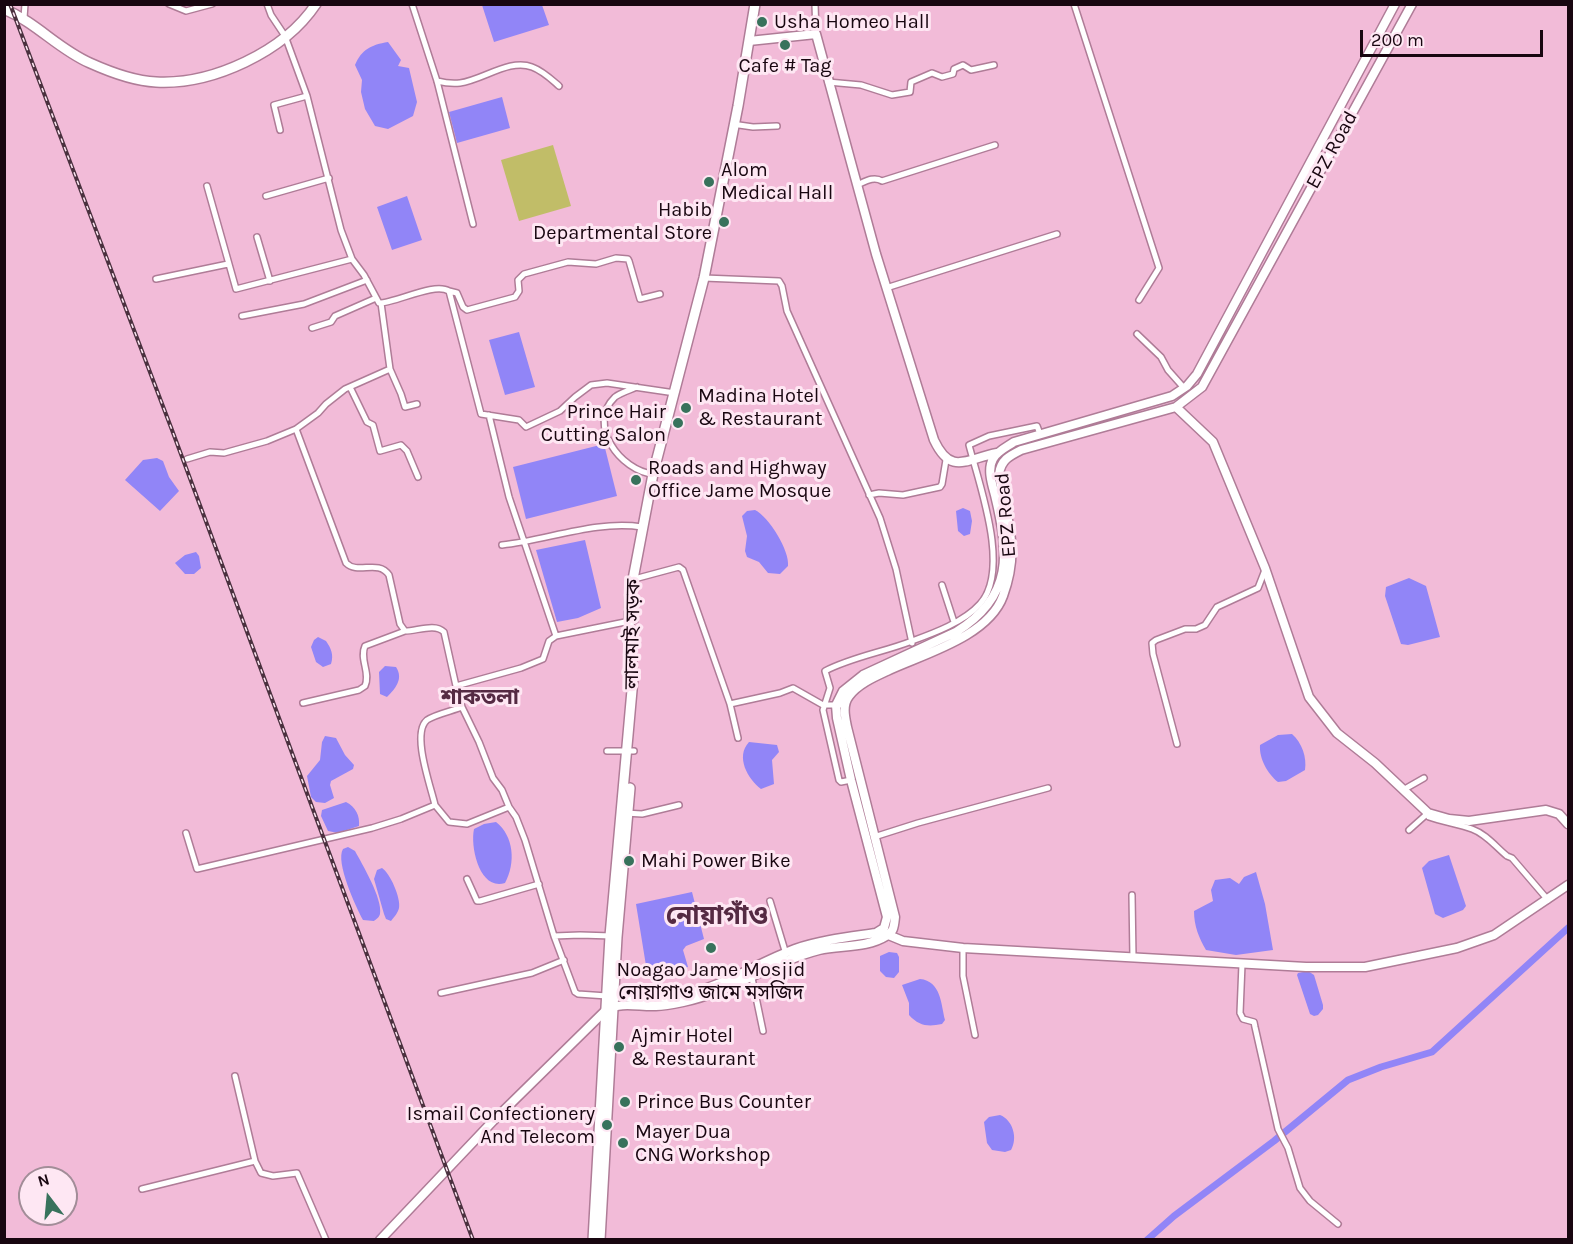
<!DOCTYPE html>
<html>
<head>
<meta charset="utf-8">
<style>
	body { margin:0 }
	#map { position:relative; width:1573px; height:1244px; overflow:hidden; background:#f2bbd8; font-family:Karla,sans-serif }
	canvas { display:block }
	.frame { position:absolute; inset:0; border:6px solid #180610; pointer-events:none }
	.north { position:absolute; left:18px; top:1166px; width:60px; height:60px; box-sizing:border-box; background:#fee7f3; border:2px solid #a28d98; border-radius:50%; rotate:344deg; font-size:16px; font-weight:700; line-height:24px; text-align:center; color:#180610 }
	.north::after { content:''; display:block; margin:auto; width:21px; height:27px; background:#38725c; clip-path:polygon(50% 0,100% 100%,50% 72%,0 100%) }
	.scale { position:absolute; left:1360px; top:30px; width:183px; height:27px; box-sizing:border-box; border:3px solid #180610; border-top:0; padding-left:8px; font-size:18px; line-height:21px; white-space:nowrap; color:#180610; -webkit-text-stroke:4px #fee7f3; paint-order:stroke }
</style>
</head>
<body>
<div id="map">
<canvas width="1573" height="1244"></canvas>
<div class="frame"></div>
<div class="north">N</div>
<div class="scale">200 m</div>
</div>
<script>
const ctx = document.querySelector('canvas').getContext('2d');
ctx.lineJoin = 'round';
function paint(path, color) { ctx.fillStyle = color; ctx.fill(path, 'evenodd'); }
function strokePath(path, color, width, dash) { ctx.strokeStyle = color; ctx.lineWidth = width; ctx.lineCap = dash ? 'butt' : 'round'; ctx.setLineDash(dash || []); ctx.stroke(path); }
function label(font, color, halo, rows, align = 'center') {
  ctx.font = font + ' Karla,"Noto Sans Bengali",sans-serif'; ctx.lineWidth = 6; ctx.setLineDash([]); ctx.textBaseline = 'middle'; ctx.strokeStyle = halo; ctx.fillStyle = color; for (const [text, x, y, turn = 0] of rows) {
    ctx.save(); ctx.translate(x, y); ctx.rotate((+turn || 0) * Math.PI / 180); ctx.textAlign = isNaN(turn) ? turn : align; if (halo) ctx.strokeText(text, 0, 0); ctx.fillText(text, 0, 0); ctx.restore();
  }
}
const green = new Path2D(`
	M553 145 571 206 519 221 501 160Z`);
const water = new Path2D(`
	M482 5H542L549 25 494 42Z
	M388 42 401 60 398 66 409 68 417 102 413 116 388 129 375 126 365 109 361 92 362 80 355 65C362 49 371 45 388 42Z
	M502 97 510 128 457 143 449 112Z
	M407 196 422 240 392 250 377 207Z
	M519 332 535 387 505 395 489 340Z
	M604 444 617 496 526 519 513 467Z
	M157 458 163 461 169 477 179 491 160 511 125 480 143 460Z
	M963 508 970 511 972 521 970 534 964 536 958 531 956 511Z
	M755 510C769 517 790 551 788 566L780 574 768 573 759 562 747 557 745 551 747 536 742 516 747 511Z
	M585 540 601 608 578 618 557 622 536 550Z
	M196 552 199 556 201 568 194 574H185L175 563 185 555Z
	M1409 578 1426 586 1440 637 1408 645 1401 644 1385 596 1386 587Z
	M318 637 326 641C331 648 334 655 331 664L323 667 316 662 311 647 314 640Z
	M385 666 396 667C404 679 395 689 387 697L380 694 379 672Z
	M1292 734C1302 743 1307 757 1305 770L1286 781 1278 782C1268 774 1259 759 1260 745L1278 735Z
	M325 736 336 738 345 755 354 765 353 769 331 781 330 785 334 798 325 803 316 802 311 797 307 776 320 760 322 742Z
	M749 742 777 745 779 752 772 760 774 784 761 789C748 779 735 757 749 742Z
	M346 802C356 807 360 816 359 826L338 833 328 831 321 816 322 810Z
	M496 822C514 836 516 863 505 883 480 891 470 848 474 829L484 824Z
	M348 847 355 851C362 864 383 899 380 914 379 918 376 919 374 921L363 920C356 907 335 862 343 849Z
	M1449 855 1466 906 1463 910 1443 918 1435 914 1422 868 1429 861Z
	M382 868C390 873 401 898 399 908 398 913 394 917 391 921L386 919 384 914 374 879 377 870Z
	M1256 872 1265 904 1273 950 1236 955 1206 950C1199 938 1194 926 1194 911L1213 901 1211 890 1215 880 1230 878 1239 884 1244 877Z
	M692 892 704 939 686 946 683 950 688 967 648 978 636 904Z
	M889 952 897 953 899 957V972L894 978 886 977 880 971V956Z
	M1308 971 1314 975 1323 1005V1009L1318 1015 1314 1016 1310 1014 1297 975 1298 973Z
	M920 979C941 981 941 1004 945 1020L942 1024C928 1027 919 1026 909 1015V1003L902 985Z
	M1000 1115C1013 1120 1018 1138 1011 1150L1005 1152 992 1150 987 1143 984 1122 989 1117Z`);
const canal = new Path2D(`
	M1147 1240 1174 1216 1274 1141 1348 1080 1381 1067 1432 1052 1568 928`);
const street = new Path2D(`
	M169 4 186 11 212 4
	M267 4 271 15 285 36 307 96 341 230 352 259 364 275 379 303C396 303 434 282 449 291L481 414 519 420 526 427 560 411 575 397 591 385 607 383 675 393
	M412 4 437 81 473 224
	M815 4 816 34
	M1074 4 1159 268 1139 300
	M24 18 25 4
	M437 81C445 83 452 84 460 83 483 80 510 58 532 67 543 71 551 79 559 86
	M828 82 861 85 892 95 910 92 911 82 932 73 942 77 953 74 954 69 963 65 971 70 994 65
	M739 125 753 127 777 126
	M280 130 274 105 307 96
	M857 185C866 181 874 176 882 181L995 145
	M207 186 236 289 352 259
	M266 196 329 178
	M257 237 270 281
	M704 278 779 281 782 286 787 311 880 518 896 569 912 643
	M156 279 228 264
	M886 288 1057 234
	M449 291 457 293 463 307 467 310 515 297 519 291 518 280 524 274 568 262 596 264 616 258 628 259 629 261 640 299 660 294
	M242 316 304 304 367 280
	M312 328 331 322 335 316 376 298
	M1137 334 1161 357 1168 370 1184 388
	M390 369 401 394 405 407 417 404
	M350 387 367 422 373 425 380 451 401 445 407 451 418 477
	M637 387C630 390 620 393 615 397 586 425 621 471 653 474
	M489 415 509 497 556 636
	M296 429 346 563C358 575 378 559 389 575L400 624 405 631C417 631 435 623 444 632L456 686
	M187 459 210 452 224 453 267 441 296 429 318 413 326 404 345 389 390 369 381 303
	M869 495 879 493 903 495 940 487 942 484 946 460
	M502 545C548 540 596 520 642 527
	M638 578 679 567 683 570 730 704 738 738
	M942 585 954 622
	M303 703 359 690 365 686C371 673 359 659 365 646L405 631
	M730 704 780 693 793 688 823 705H845
	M462 707 479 742 493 778 502 790 509 807
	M1177 744 1153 654 1152 643 1156 640 1185 629H1196L1205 625 1217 607 1258 588 1265 570
	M607 751H634
	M851 780 841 782 839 780 823 710 830 688 825 671C852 657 884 652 912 641 934 633 964 622 980 604 1011 570 979 484 969 445L989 436 1037 426 1040 434
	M1403 790 1424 778
	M435 805 449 822 467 824 509 807 516 817 525 840 554 936 575 992 578 994 607 996
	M625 813 642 814 679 805
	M1429 817C1443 822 1459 824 1472 829 1486 834 1496 847 1507 856L1512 858 1548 900
	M1409 830 1428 813
	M186 833 197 869 372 828 401 819 435 805C431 787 411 733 427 720 436 714 452 711 462 707L456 686 521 668 543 659 549 641 556 636 635 620
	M874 837 918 823 1048 788
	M467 879 477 901H480L539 884
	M1132 895 1133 958
	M770 901 786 954
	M554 936 580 935 612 936
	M963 948V976L975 1035
	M1242 964 1240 1013 1243 1019 1254 1022 1255 1027 1278 1129 1288 1148 1300 1188 1310 1201 1338 1224
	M752 978 763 1031
	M441 993 532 973 564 960
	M235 1076 255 1161 261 1173 273 1176 297 1173 326 1240
	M142 1189 255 1161`);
const secondary = new Path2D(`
	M749 41 816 34 876 254 934 440C951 476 966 459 997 453
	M1176 407 1213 442 1265 568 1309 697 1337 733 1375 763 1428 813 1449 819 1469 821 1546 810 1559 814 1568 824
	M886 934 903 941 963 948 1306 967H1365L1457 948 1494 935 1568 885
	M607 996C632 997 656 1000 681 995 721 988 757 963 795 949 821 940 849 937 876 933L884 928 887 917 851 780 837 718 836 705 843 691 863 675 956 632C1014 596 1009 553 995 495 992 484 987 469 993 459 997 451 1007 447 1014 442L1172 396 1187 386 1197 374 1395 4
	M380 1240 493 1121 606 1010C622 1001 639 1007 656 1006 664 1006 674 1004 683 1002 731 992 772 962 819 950 841 945 867 948 886 936 894 932 894 926 895 917L847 727C845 717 842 705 849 696 858 684 874 677 887 671 923 654 988 637 1003 596 1021 547 1006 520 999 474 1001 460 1009 456 1021 450L1176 407 1202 387 1412 4`);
const primary = new Path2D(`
	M4 9C37 23 58 49 90 63 110 72 133 81 156 82 212 85 284 52 316 4
	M593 1240 610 936 633 679 629 620 630 595 653 474 704 278 738 106 755 4
	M600 1240 617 937 630 788`);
const rail = new Path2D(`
	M10 4 172 430 473 1240`);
const markers = [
	[762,22,6,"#38725c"],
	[785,45,6,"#38725c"],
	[709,182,6,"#38725c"],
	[724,222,6,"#38725c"],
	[686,408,6,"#38725c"],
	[678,423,6,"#38725c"],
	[636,480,6,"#38725c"],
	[629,861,6,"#38725c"],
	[711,948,6,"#38725c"],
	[619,1047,6,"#38725c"],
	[625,1102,6,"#38725c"],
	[607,1125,6,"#38725c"],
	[623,1143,6,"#38725c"]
];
const poiNames = [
	["Usha Homeo Hall",774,22],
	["Cafe # Tag",785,66,"center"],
	["Alom",721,170],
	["Medical Hall",721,193],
	["Habib",712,210,"right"],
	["Departmental Store",712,233,"right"],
	["Madina Hotel",698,396],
	["& Restaurant",698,419],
	["Prince Hair",666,412,"right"],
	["Cutting Salon",666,435,"right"],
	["Roads and Highway",648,468],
	["Office Jame Mosque",648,491],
	["Mahi Power Bike",641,861],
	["Noagao Jame Mosjid",711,970,"center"],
	["নোয়াগাও জামে মসজিদ",711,993,"center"],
	["Ajmir Hotel",631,1036],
	["& Restaurant",631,1059],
	["Prince Bus Counter",637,1102],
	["Ismail Confectionery",595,1114,"right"],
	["And Telecom",595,1137,"right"],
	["Mayer Dua",635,1132],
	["CNG Workshop",635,1155]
];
const streetNames = [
	["EPZ Road",1332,150,-61],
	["EPZ Road",1006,515,-95],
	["লালমাই সড়ক",633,634,-89]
];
const quarterNames = [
	["শাকতলা",480,698]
];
const districtNames = [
	["নোয়াগাঁও",717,917]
];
paint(green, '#c1bd68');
paint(water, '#9185f7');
strokePath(canal, '#9185f7', 7);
strokePath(street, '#af7c97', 8);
strokePath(secondary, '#af7c97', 11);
strokePath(primary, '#af7c97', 12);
strokePath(street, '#fff', 5);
strokePath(secondary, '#fff', 8);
strokePath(primary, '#fff', 9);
strokePath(rail, '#4b313f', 4);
strokePath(rail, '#fee7f3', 1.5, [4.5]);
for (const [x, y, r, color] of markers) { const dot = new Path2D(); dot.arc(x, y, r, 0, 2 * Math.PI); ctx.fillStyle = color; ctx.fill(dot); strokePath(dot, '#fee7f3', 2); }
label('20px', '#180610', '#fee7f3', poiNames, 'left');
label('20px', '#180610', '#fee7f3', streetNames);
label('bold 22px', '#552a43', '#fee7f3', quarterNames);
label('bold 26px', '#552a43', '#fee7f3', districtNames);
</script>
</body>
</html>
